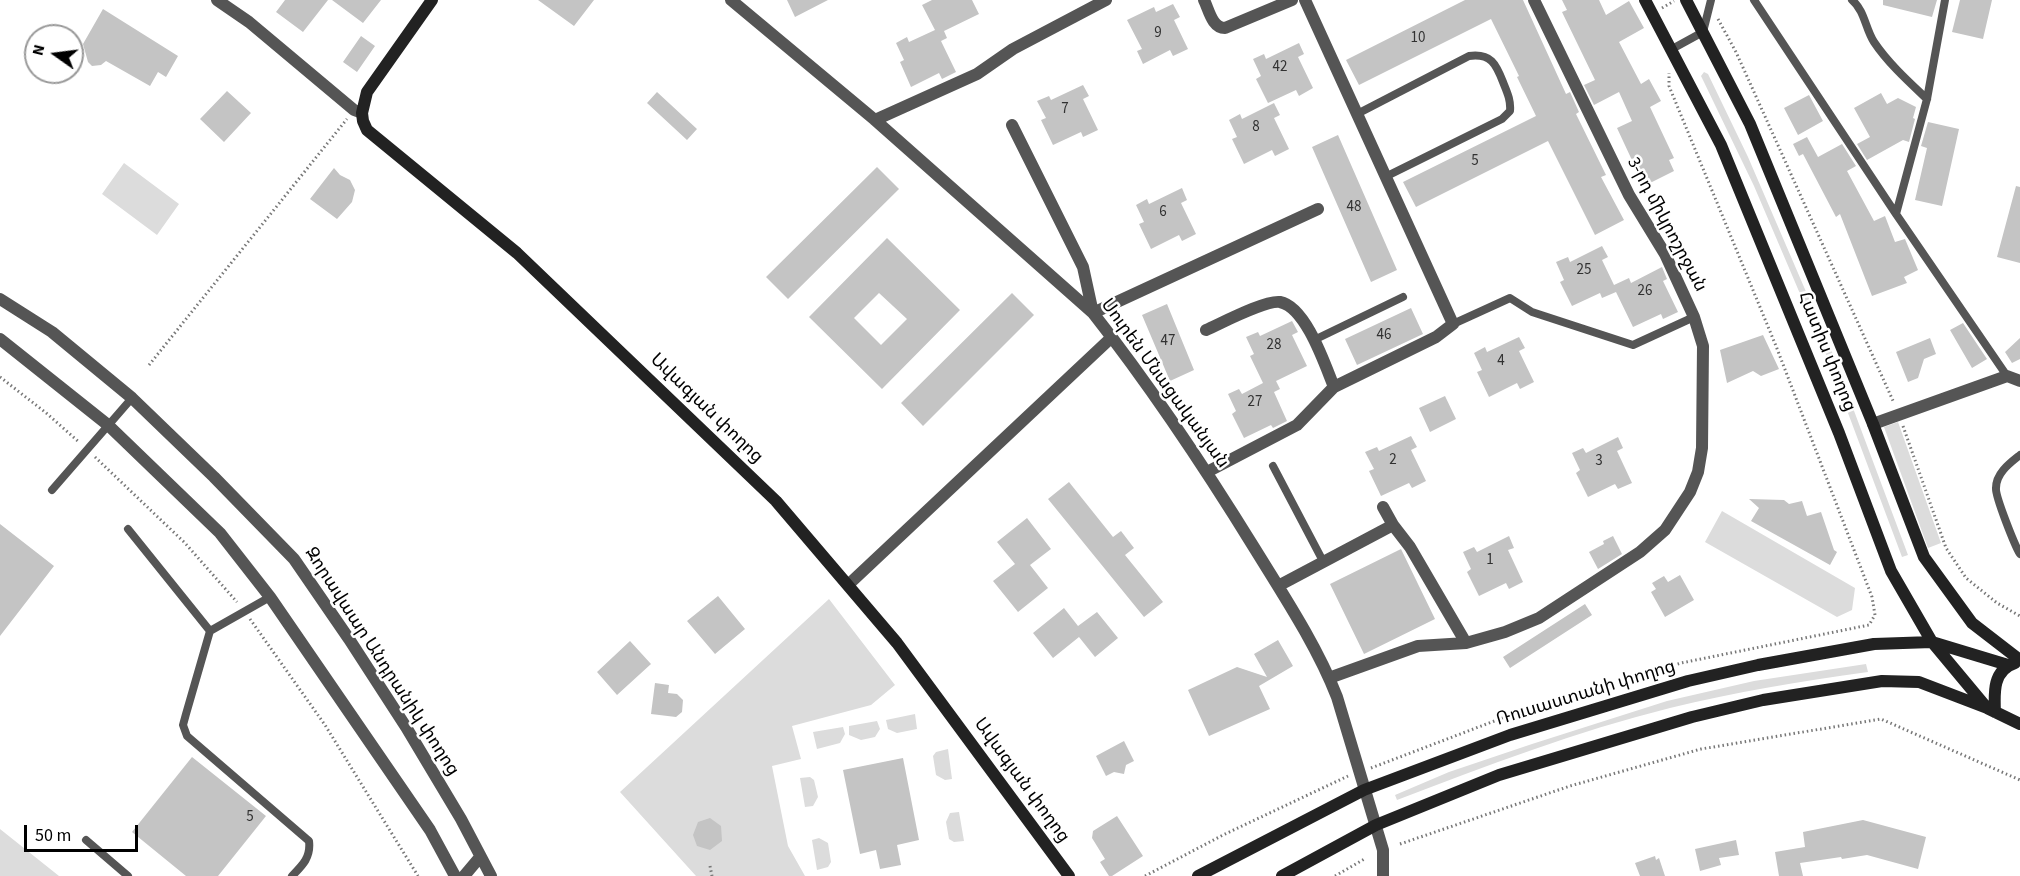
<!DOCTYPE html>
<html>
<head>
<meta charset="utf-8">
<style>
	body { margin:0 }
	#map { position:relative; width:2020px; height:876px; overflow:hidden; background:#fff; font-family:"Source Sans 3",sans-serif }
	canvas { display:block }
	.north { position:absolute; left:24px; top:24px; width:60px; height:60px; box-sizing:border-box; background:#fff; border:2px solid #999; border-radius:50%; rotate:284deg; font-size:16px; font-weight:700; line-height:24px; text-align:center; color:#000 }
	.north::after { content:''; display:block; margin:auto; width:21px; height:27px; background:#000; clip-path:polygon(50% 0,100% 100%,50% 72%,0 100%) }
	.scale { position:absolute; left:24px; top:825px; width:114px; height:27px; box-sizing:border-box; border:3px solid #000; border-top:0; padding-left:8px; font-size:18px; line-height:21px; white-space:nowrap; color:#000; -webkit-text-stroke:4px #fff; paint-order:stroke }
</style>
</head>
<body>
<div id="map">
<canvas width="2020" height="876"></canvas>
<div class="north">N</div>
<div class="scale">50 m</div>
</div>
<script>
const ctx = document.querySelector('canvas').getContext('2d');
ctx.lineJoin = 'round';
function paint(path, color) { ctx.fillStyle = color; ctx.fill(path, 'evenodd'); }
function strokePath(path, color, width, dash) { ctx.strokeStyle = color; ctx.lineWidth = width; ctx.lineCap = dash ? 'butt' : 'round'; ctx.setLineDash(dash || []); ctx.stroke(path); }
function label(font, color, halo, rows, align = 'center') {
  ctx.font = font + ' "Source Sans 3","Noto Sans Armenian",sans-serif'; ctx.lineWidth = 5; ctx.setLineDash([]); ctx.textBaseline = 'middle'; ctx.strokeStyle = halo; ctx.fillStyle = color; for (const [text, x, y, turn = 0] of rows) {
    ctx.save(); ctx.translate(x, y); ctx.rotate((+turn || 0) * Math.PI / 180); ctx.textAlign = isNaN(turn) ? turn : align; if (halo) ctx.strokeText(text, 0, 0); ctx.fillText(text, 0, 0); ctx.restore();
  }
}
const green = new Path2D(`
	M1704 72 1708 74 1748 157 1832 352 1908 555 1902 557 1827 357 1754 186 1702 78 1701 76Z
	M124 163 179 204 157 235 102 194Z
	M1898 422 1941 543 1928 548 1884 427Z
	M1722 511 1855 588 1852 610 1837 617 1705 542Z
	M829 599 895 685 871 705 792 726 801 759 772 766 788 846 805 876H696L620 792Z
	M1866 664 1868 672C1801 681 1735 692 1670 708 1577 731 1486 766 1397 800L1395 795 1449 772 1532 744 1667 701 1754 681Z
	M915 714 917 729 897 733 888 729 886 720Z
	M877 721 880 729 875 737 861 740 849 735V726Z
	M843 727 845 734 840 743 817 749 813 732Z
	M948 749 952 779 945 780 936 775 933 756 936 752Z
	M810 777 814 780 818 797 813 806 805 807 800 778Z
	M959 812 964 841 954 842 949 839 946 822 950 813Z
	M0 829 59 876H0Z
	M819 838 828 843 831 862 828 867 817 870 812 840Z`);
const building = new Path2D(`
	M285 0H328L303 32 276 12Z
	M332 0H381L363 23Z
	M538 0H594L574 26Z
	M787 0H828L795 17Z
	M932 0H972L979 14 944 31 947 38 941 41 956 72 942 79 939 73 911 87 900 62 904 60 896 43 907 37 909 42 935 30 922 5Z
	M1465 0H1523L1566 94 1570 92 1579 112 1576 114 1606 175 1601 177 1624 220 1595 235 1548 141 1416 207 1403 182 1536 116 1517 77 1519 76 1491 19 1359 85 1346 60Z
	M1562 0H1599L1606 15 1629 1 1644 28 1619 42 1641 84 1649 79 1661 101 1650 107 1674 158 1669 160 1674 171 1644 186 1617 128 1632 121 1619 92 1594 105 1584 85 1595 80 1562 12 1567 10Z
	M1883 0H1937L1932 17 1883 5Z
	M1960 0H1992L1983 39 1952 32Z
	M1173 4 1180 17 1174 20 1188 49 1173 56 1170 50 1143 64 1137 51 1142 49 1127 20 1154 7 1156 12Z
	M103 9 178 56 166 77 158 72 150 86 106 61 101 65 92 66 88 62 83 44Z
	M361 36 375 46 357 72 343 62Z
	M1299 43 1304 54 1298 57 1313 88 1299 96 1296 90 1268 103 1256 79 1261 76 1253 59 1264 54 1266 59Z
	M1083 85 1089 96 1083 99 1098 130 1083 137 1081 132 1053 145 1041 120 1046 118 1037 101 1049 96 1051 100Z
	M227 91 251 113 224 142 200 119Z
	M657 92 697 129 687 140 647 103Z
	M1881 93 1887 104 1898 98 1916 107 1913 118 1915 119 1909 142 1903 140 1867 160 1857 144 1870 137 1854 108Z
	M1809 95 1823 121 1798 135 1784 108Z
	M1274 103 1280 115 1274 118 1289 149 1275 156 1272 150 1244 164 1232 139 1237 137 1229 120 1240 114 1242 119Z
	M1928 122 1959 129 1942 206 1915 200 1927 148 1921 146Z
	M1338 135 1397 270 1371 282 1312 147Z
	M1807 137 1818 157 1842 144 1856 166 1847 171 1874 221 1885 216 1895 242 1905 239 1918 270 1904 277 1907 283 1872 296 1840 214 1836 217 1803 154 1799 156 1793 144Z
	M877 167 899 189 788 299 766 277Z
	M334 168 340 175 350 180 355 190 352 202 337 219 310 199Z
	M2016 186 2020 187V263L1997 257Z
	M1182 188 1187 200 1181 203 1196 234 1182 241 1179 235 1151 249 1139 224 1144 222 1136 205 1147 199 1149 204Z
	M887 238 960 310 882 389 809 317ZM879 293 907 319 881 345 854 318Z
	M1602 246 1608 257 1602 260 1614 285 1629 278 1631 283 1662 267 1667 279 1663 281 1678 312 1663 319 1661 314 1633 327 1616 292 1602 298 1600 293 1572 306 1560 282 1564 280 1556 262 1568 257 1570 262Z
	M1012 293 1034 315 923 426 901 403Z
	M1167 304 1194 370 1170 381 1142 315Z
	M1411 308 1423 334 1357 365 1345 339Z
	M1292 321 1298 332 1292 335 1307 366 1276 381 1280 389 1274 392 1287 421 1273 428 1271 425 1244 438 1232 414 1236 411 1228 394 1239 389 1242 394 1263 383 1250 356 1254 354 1246 337 1258 332 1260 336Z
	M1963 323 1987 359 1972 368 1950 330Z
	M1763 335 1779 369 1761 376 1753 371 1727 383 1720 350Z
	M1519 337 1525 348 1519 351 1534 382 1520 389 1517 383 1489 397 1477 372 1482 370 1474 353 1485 347 1487 352Z
	M1930 338 1936 354 1924 359 1918 378 1908 382 1896 352Z
	M2020 338V359L2012 363 2005 352Z
	M1445 396 1456 419 1430 432 1419 408Z
	M1411 436 1417 447 1411 450 1426 481 1412 488 1409 483 1381 496 1369 471 1374 469 1365 452 1377 447 1379 451Z
	M1618 437 1623 448 1617 451 1632 483 1618 489 1615 484 1588 497 1576 473 1580 470 1572 453 1583 448 1586 453Z
	M1069 482 1113 537 1121 531 1134 548 1125 555 1163 602 1144 617 1048 499Z
	M1749 499 1784 500 1789 504 1802 501 1807 516 1821 512 1834 550 1837 552 1830 565 1751 521 1759 508Z
	M1027 518 1051 549 1030 565 1048 588 1018 612 993 581 1015 564 997 542Z
	M0 524 54 566 0 636Z
	M1509 536 1514 548 1508 550 1523 582 1509 589 1506 583 1479 596 1467 572 1471 569 1463 552 1474 547 1477 552Z
	M1613 536 1622 554 1598 569 1589 552 1604 544 1603 541Z
	M1401 549 1435 619 1364 654 1330 584Z
	M1680 575 1694 600 1665 617 1651 592 1656 589 1652 583 1664 576 1668 582Z
	M718 596 745 629 715 654 687 621Z
	M1585 604 1592 615 1510 668 1503 657Z
	M1064 608 1078 626 1097 612 1118 638 1095 657 1079 637 1053 658 1033 633Z
	M1278 640 1293 666 1259 686 1270 709 1209 736 1188 690 1237 667 1267 677 1254 654Z
	M630 641 651 664 617 695 597 672Z
	M655 683 669 685 668 693 677 694 683 700 682 712 676 717 651 714Z
	M1124 741 1134 761 1126 765 1124 774 1114 772 1106 776 1096 756Z
	M192 757 266 816 218 876H186L132 832Z
	M903 758 919 840 897 845 901 865 880 869 876 850 860 854 843 770Z
	M1117 816 1143 856 1112 876H1109L1100 862 1105 859 1092 838 1093 831Z
	M710 818 721 826 722 841 710 850 697 846 693 835 698 822Z
	M1863 820 1926 837 1918 869 1867 855 1842 859 1841 857 1800 863 1803 876H1779L1775 852 1805 847 1803 832Z
	M1736 840 1739 855 1719 858 1721 865 1700 871 1695 849Z
	M1655 856 1656 860 1659 858 1665 876H1640L1635 863Z`);
const path = new Path2D(`
	M1662 8 1674 1
	M1718 19 1736 52 1894 403
	M149 365 347 119
	M0 377 45 412 79 442
	M1903 426 1946 548 1966 578 1997 603 2020 616
	M95 457 185 543 237 602
	M250 619 325 725 418 876
	M1371 768 1518 712 1681 663 1869 625 1875 615 1872 597 1776 346 1669 86V73
	M1400 844 1570 786 1701 749 1881 719 2020 780
	M710 866 712 876
	M1145 876 1223 835 1348 776
	M1335 876 1366 858`);
const lane = new Path2D(`
	M1754 0 1896 214
	M1852 0C1865 11 1865 28 1874 42 1888 63 1909 82 1927 99
	M1945 0 1927 99 1896 214 2007 376
	M1672 49 1703 32 1711 0
	M1357 114 1469 56C1491 53 1496 64 1503 82 1507 92 1511 100 1510 111L1502 119 1385 177
	M1453 324 1510 298 1532 312 1633 345 1694 317
	M1314 340 1403 297
	M2020 455C2010 463 1996 473 1996 488 1995 496 2015 546 2020 554
	M1273 466 1324 563
	M52 490 132 398
	M128 529 210 631 270 597
	M210 631 186 714 183 725 187 736 309 841C311 857 303 865 292 876
	M86 840 128 876`);
const street = new Path2D(`
	M217 0 249 22 354 110 362 113
	M731 0 875 120 1093 313C1152 388 1205 468 1255 549 1284 596 1317 646 1337 697L1383 850V876
	M1204 0C1209 10 1212 28 1225 28L1292 0
	M1305 0 1453 324 1436 337 1334 387
	M875 120 977 74 1013 49 1106 0
	M1012 125 1083 267 1093 313 1318 209
	M0 299 52 332 132 398 214 477 294 559 349 639 406 727 461 819 491 876
	M1206 330C1222 323 1265 300 1280 302 1306 307 1325 365 1334 387L1297 425 1207 472
	M0 339 108 425 220 533 270 597 430 830 455 876
	M1873 424 2007 376 2020 381
	M1383 507 1393 525 1410 547 1466 643
	M848 585 1112 337
	M1278 586 1393 525
	M1329 678 1418 646 1466 643 1505 632 1539 618 1640 552 1665 530 1690 492 1698 472 1702 448 1703 346 1694 317 1665 254 1629 195 1534 0
	M464 876 480 857`);
const secondary = new Path2D(`
	M432 0 367 92 362 113 363 121 367 130 517 253 776 501 897 643 1069 876
	M1645 0 1721 145 1839 433 1891 571 1932 642 1987 708
	M1686 0 1750 124 1873 424 1924 557 1972 623 2020 660
	M1995 712C1994 692 1993 670 2015 663
	M1198 876 1364 790 1510 735 1688 681 1758 665 1874 644 1932 642 2008 665
	M1282 876 1376 825 1499 775 1692 717 1763 700 1882 681 1919 682 1987 708 2020 724`);
const numberNames = [
	["9",1158,34],
	["10",1418,39],
	["42",1280,68],
	["7",1065,110],
	["8",1256,128],
	["5",1475,162],
	["48",1354,208],
	["6",1163,213],
	["25",1584,271],
	["26",1645,292],
	["46",1384,336],
	["47",1168,342],
	["28",1274,346],
	["4",1501,362],
	["27",1255,403],
	["2",1393,461],
	["3",1599,462],
	["1",1490,561],
	["5",250,818]
];
const streetNames = [
	["3-րդ միկրոշրջան",1666,225,62],
	["Հատիս փողոց",1826,352,68],
	["Սուրեն Մնացականյան",1164,384,54],
	["Ավագյան փողոց",706,409,44],
	["Զորավաար Անդրանիկ փողոց",381,662,57],
	["Ռուսաստանի փողոց",1586,694,-17],
	["Ավագյան փողոց",1021,781,54]
];
paint(green, '#dcdcdc');
paint(building, '#c4c4c4');
strokePath(path, '#777', 3, [1.5, 3]);
strokePath(lane, '#555', 8);
strokePath(street, '#555', 12);
strokePath(secondary, '#222', 12);
label('15px', '#313131', null, numberNames);
label('18px', '#000', '#fff', streetNames);
</script>
</body>
</html>
